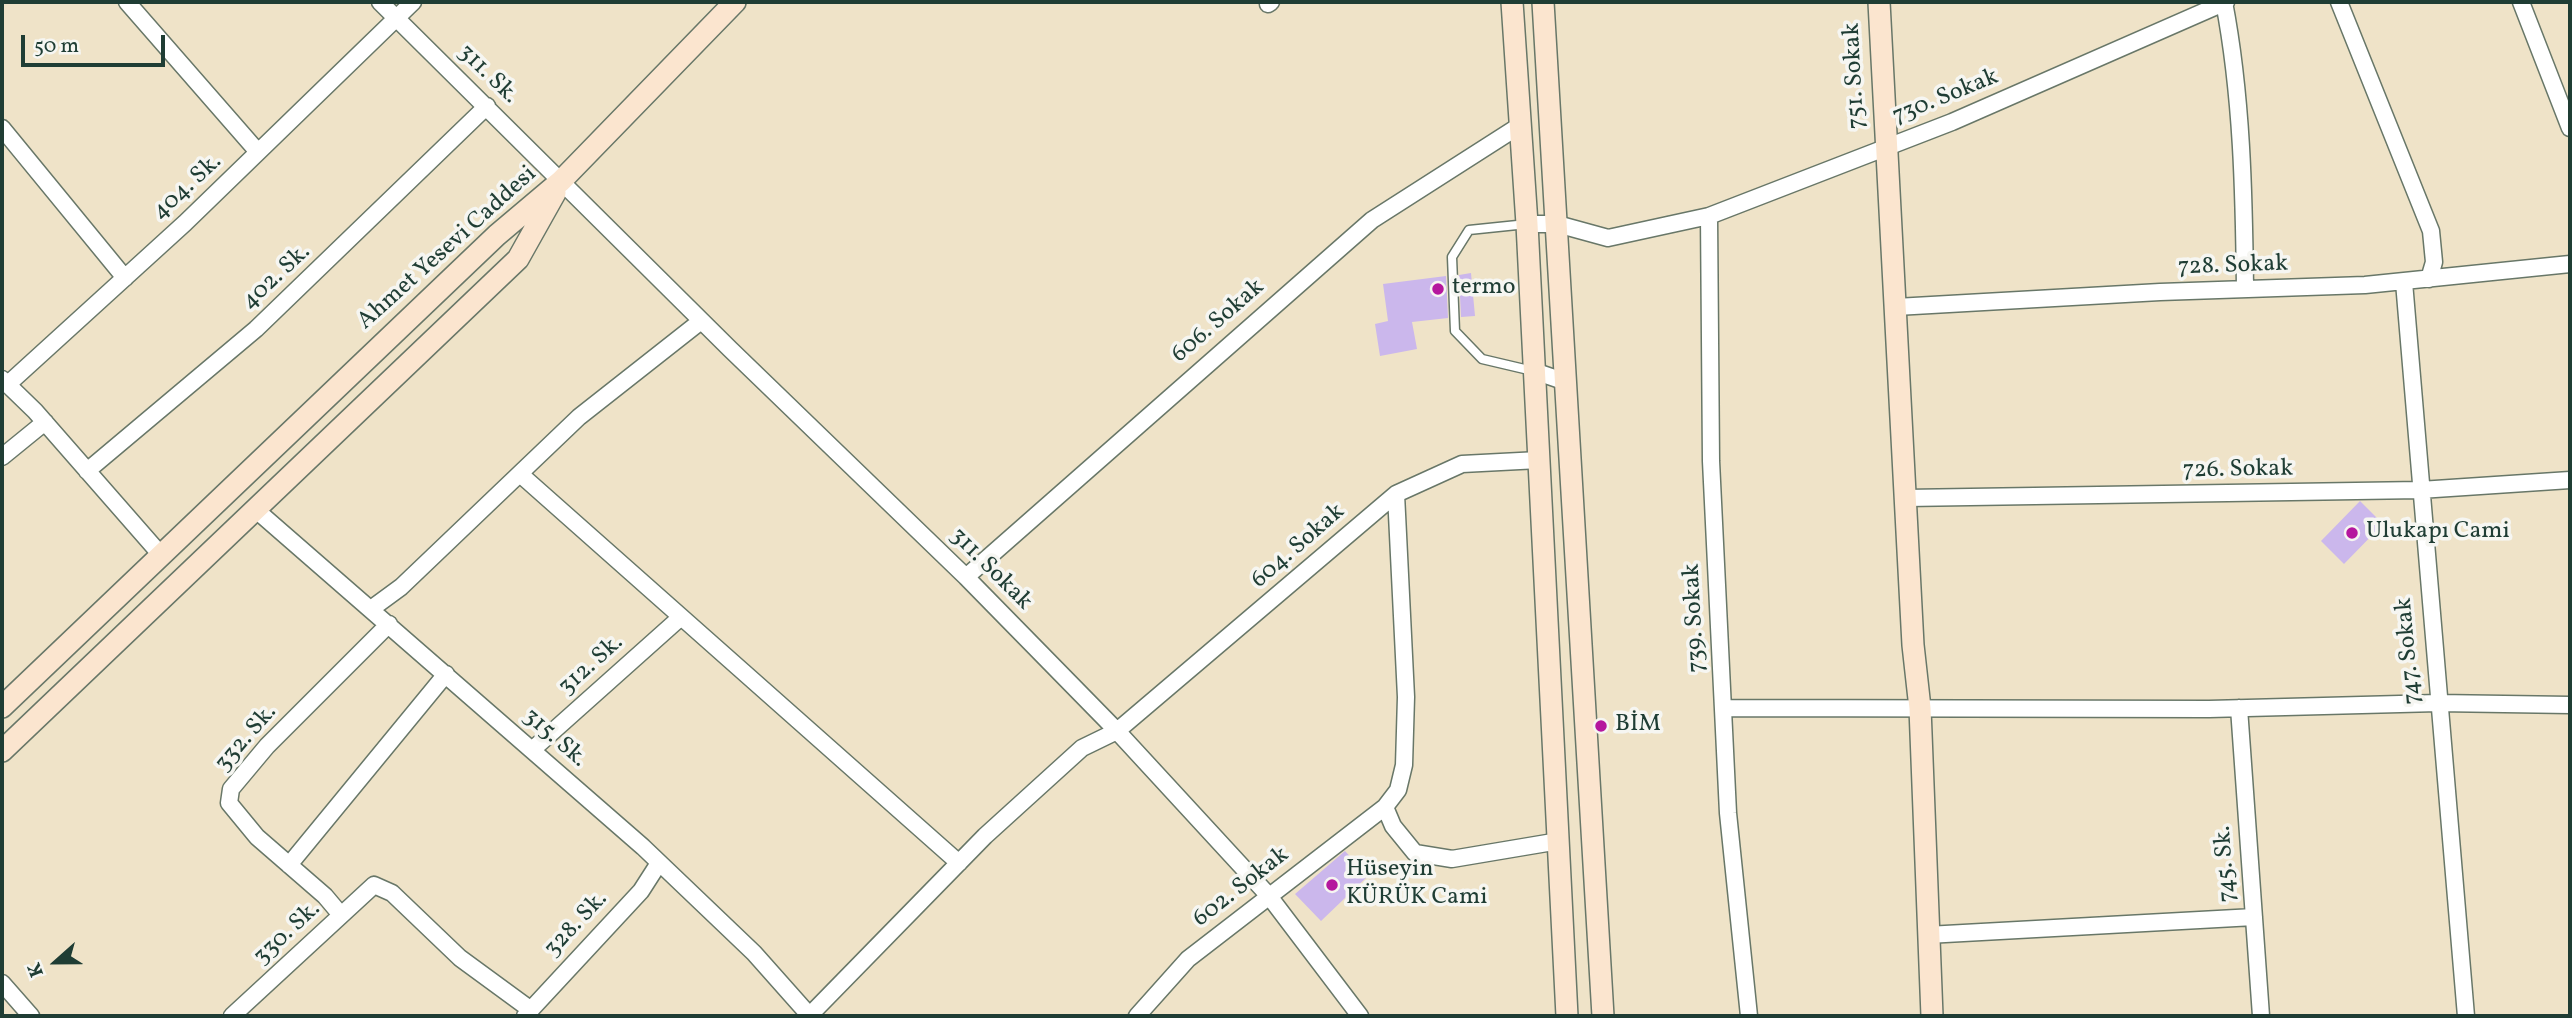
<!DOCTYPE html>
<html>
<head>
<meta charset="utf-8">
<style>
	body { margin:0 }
	#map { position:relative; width:2572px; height:1018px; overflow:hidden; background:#efe3c8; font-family:Vollkorn,serif }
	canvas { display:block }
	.frame { position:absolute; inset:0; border:4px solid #1f3d34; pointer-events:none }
	.north { position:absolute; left:21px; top:927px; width:70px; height:70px; -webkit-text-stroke:5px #f6f6f2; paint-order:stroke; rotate:249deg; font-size:19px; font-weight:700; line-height:28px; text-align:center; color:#1f3d34 }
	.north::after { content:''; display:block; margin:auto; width:24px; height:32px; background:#1f3d34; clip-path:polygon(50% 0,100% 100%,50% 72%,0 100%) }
	.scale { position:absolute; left:21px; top:35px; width:144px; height:32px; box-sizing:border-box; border:4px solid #1f3d34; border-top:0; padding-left:9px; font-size:21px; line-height:24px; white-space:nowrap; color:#1f3d34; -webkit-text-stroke:5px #f6f6f2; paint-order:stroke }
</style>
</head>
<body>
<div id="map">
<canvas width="2572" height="1018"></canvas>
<div class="frame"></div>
<div class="north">K</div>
<div class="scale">50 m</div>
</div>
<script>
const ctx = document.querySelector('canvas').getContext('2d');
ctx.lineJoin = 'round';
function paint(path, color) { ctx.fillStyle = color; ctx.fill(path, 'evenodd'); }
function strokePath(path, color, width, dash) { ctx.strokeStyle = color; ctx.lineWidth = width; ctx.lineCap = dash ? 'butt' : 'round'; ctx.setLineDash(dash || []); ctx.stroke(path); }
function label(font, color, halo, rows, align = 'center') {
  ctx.font = font + ' Vollkorn,serif'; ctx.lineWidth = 7; ctx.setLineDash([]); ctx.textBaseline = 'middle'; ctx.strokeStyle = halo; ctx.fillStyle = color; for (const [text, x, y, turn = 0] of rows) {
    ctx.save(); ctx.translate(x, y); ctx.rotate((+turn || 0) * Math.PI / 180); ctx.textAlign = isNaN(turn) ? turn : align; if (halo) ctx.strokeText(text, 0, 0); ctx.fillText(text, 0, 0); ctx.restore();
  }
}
const building = new Path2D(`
	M1471 273 1475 316 1461 317 1459 275Z
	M1446 276 1448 318 1412 322 1417 349 1380 356 1375 324 1388 321 1383 284Z
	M2360 501 2383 524 2344 564 2321 541Z
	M1345 851 1368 876 1321 921 1295 894Z`);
const lane = new Path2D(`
	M1527 224 1469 230 1452 257 1455 331 1482 359 1533 371`);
const street = new Path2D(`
	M127 2 258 152
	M380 2 730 349 966 577 1117 731 1269 896 1360 1016
	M2224 2C2242 96 2244 194 2245 289
	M2339 2 2431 231 2434 262 2429 279
	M2521 2 2570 128
	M1268 4 1271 2
	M2 128 125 278
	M1709 216 1711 461 1728 813 1749 1016
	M1527 224H1557L1608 238 1709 216 1952 122 2226 2
	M2404 282 2466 1016
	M1896 307 2160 292 2365 285 2570 264
	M1534 371 1566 382
	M2 379 35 411 161 555
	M7 385 185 223 413 2
	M2 457 45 422
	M87 471 256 329 487 106
	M520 474 959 863
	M1906 498 2420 490 2570 480
	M255 509 643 847 754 953 810 1016
	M966 577 1372 220 1519 126
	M371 609 401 587 579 417 701 321
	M1723 708 2209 709 2438 703 2570 705
	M2239 708 2261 1016
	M532 750 681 617
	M1385 807 1393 826 1415 853 1452 859 1559 841
	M289 865 446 674
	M341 915 325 896 257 837 229 803 231 789 267 746 389 624
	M1927 935 2254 917
	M2 983 31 1016
	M232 1016 374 885 392 893 460 958 531 1010
	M525 1016 641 891 659 863
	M809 1016 985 836 1082 748 1117 731 1396 494 1462 464 1539 460
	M1137 1016 1188 959 1385 807 1398 790 1404 765 1406 697 1396 494`);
const secondary = new Path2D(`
	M1512 2 1527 224 1567 1016
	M1543 2 1603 1016
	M1879 2 1913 645 1920 708 1932 1016
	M2 707 497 235 561 181 735 2
	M2 751 518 259 555 193`);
const markers = [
	[1438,289,7,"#b5179e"],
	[2352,533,7,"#b5179e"],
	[1601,726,7,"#b5179e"],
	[1332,885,7,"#b5179e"]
];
const streetNames = [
	["311. Sk.",487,75,44],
	["751. Sokak",1856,76,-93],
	["730. Sokak",1946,98,-22],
	["404. Sk.",188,188,-43],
	["Ahmet Yesevi Caddesi",448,249,-42],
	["728. Sokak",2233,267,-2],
	["402. Sk.",277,278,-43],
	["606. Sokak",1219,322,-41],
	["726. Sokak",2238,471,-1],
	["604. Sokak",1299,547,-41],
	["311. Sokak",990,570,45],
	["739. Sokak",1696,618,-93],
	["747. Sokak",2410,651,-95],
	["312. Sk.",592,666,-42],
	["332. Sk.",247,739,-49],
	["315. Sk.",554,739,41],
	["745. Sk.",2227,864,-94],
	["602. Sokak",1242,888,-38],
	["328. Sk.",577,925,-47],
	["330. Sk.",288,934,-43]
];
const poiNames = [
	["termo",1452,289],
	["Ulukapı Cami",2366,533],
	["BİM",1615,726],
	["Hüseyin",1346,871],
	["KÜRÜK Cami",1346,899]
];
paint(building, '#cbb7ec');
strokePath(lane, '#687768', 11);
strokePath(street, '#687768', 19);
strokePath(secondary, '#687768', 24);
strokePath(lane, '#fff', 8);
strokePath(street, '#fff', 16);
strokePath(secondary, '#fbe5cf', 21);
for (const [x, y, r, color] of markers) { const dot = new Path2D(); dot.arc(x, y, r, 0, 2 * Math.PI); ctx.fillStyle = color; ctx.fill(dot); strokePath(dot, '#f6f6f2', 2.5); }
label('24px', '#1f3d34', '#f6f6f2', streetNames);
label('24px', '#1f3d34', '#f6f6f2', poiNames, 'left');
</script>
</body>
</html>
